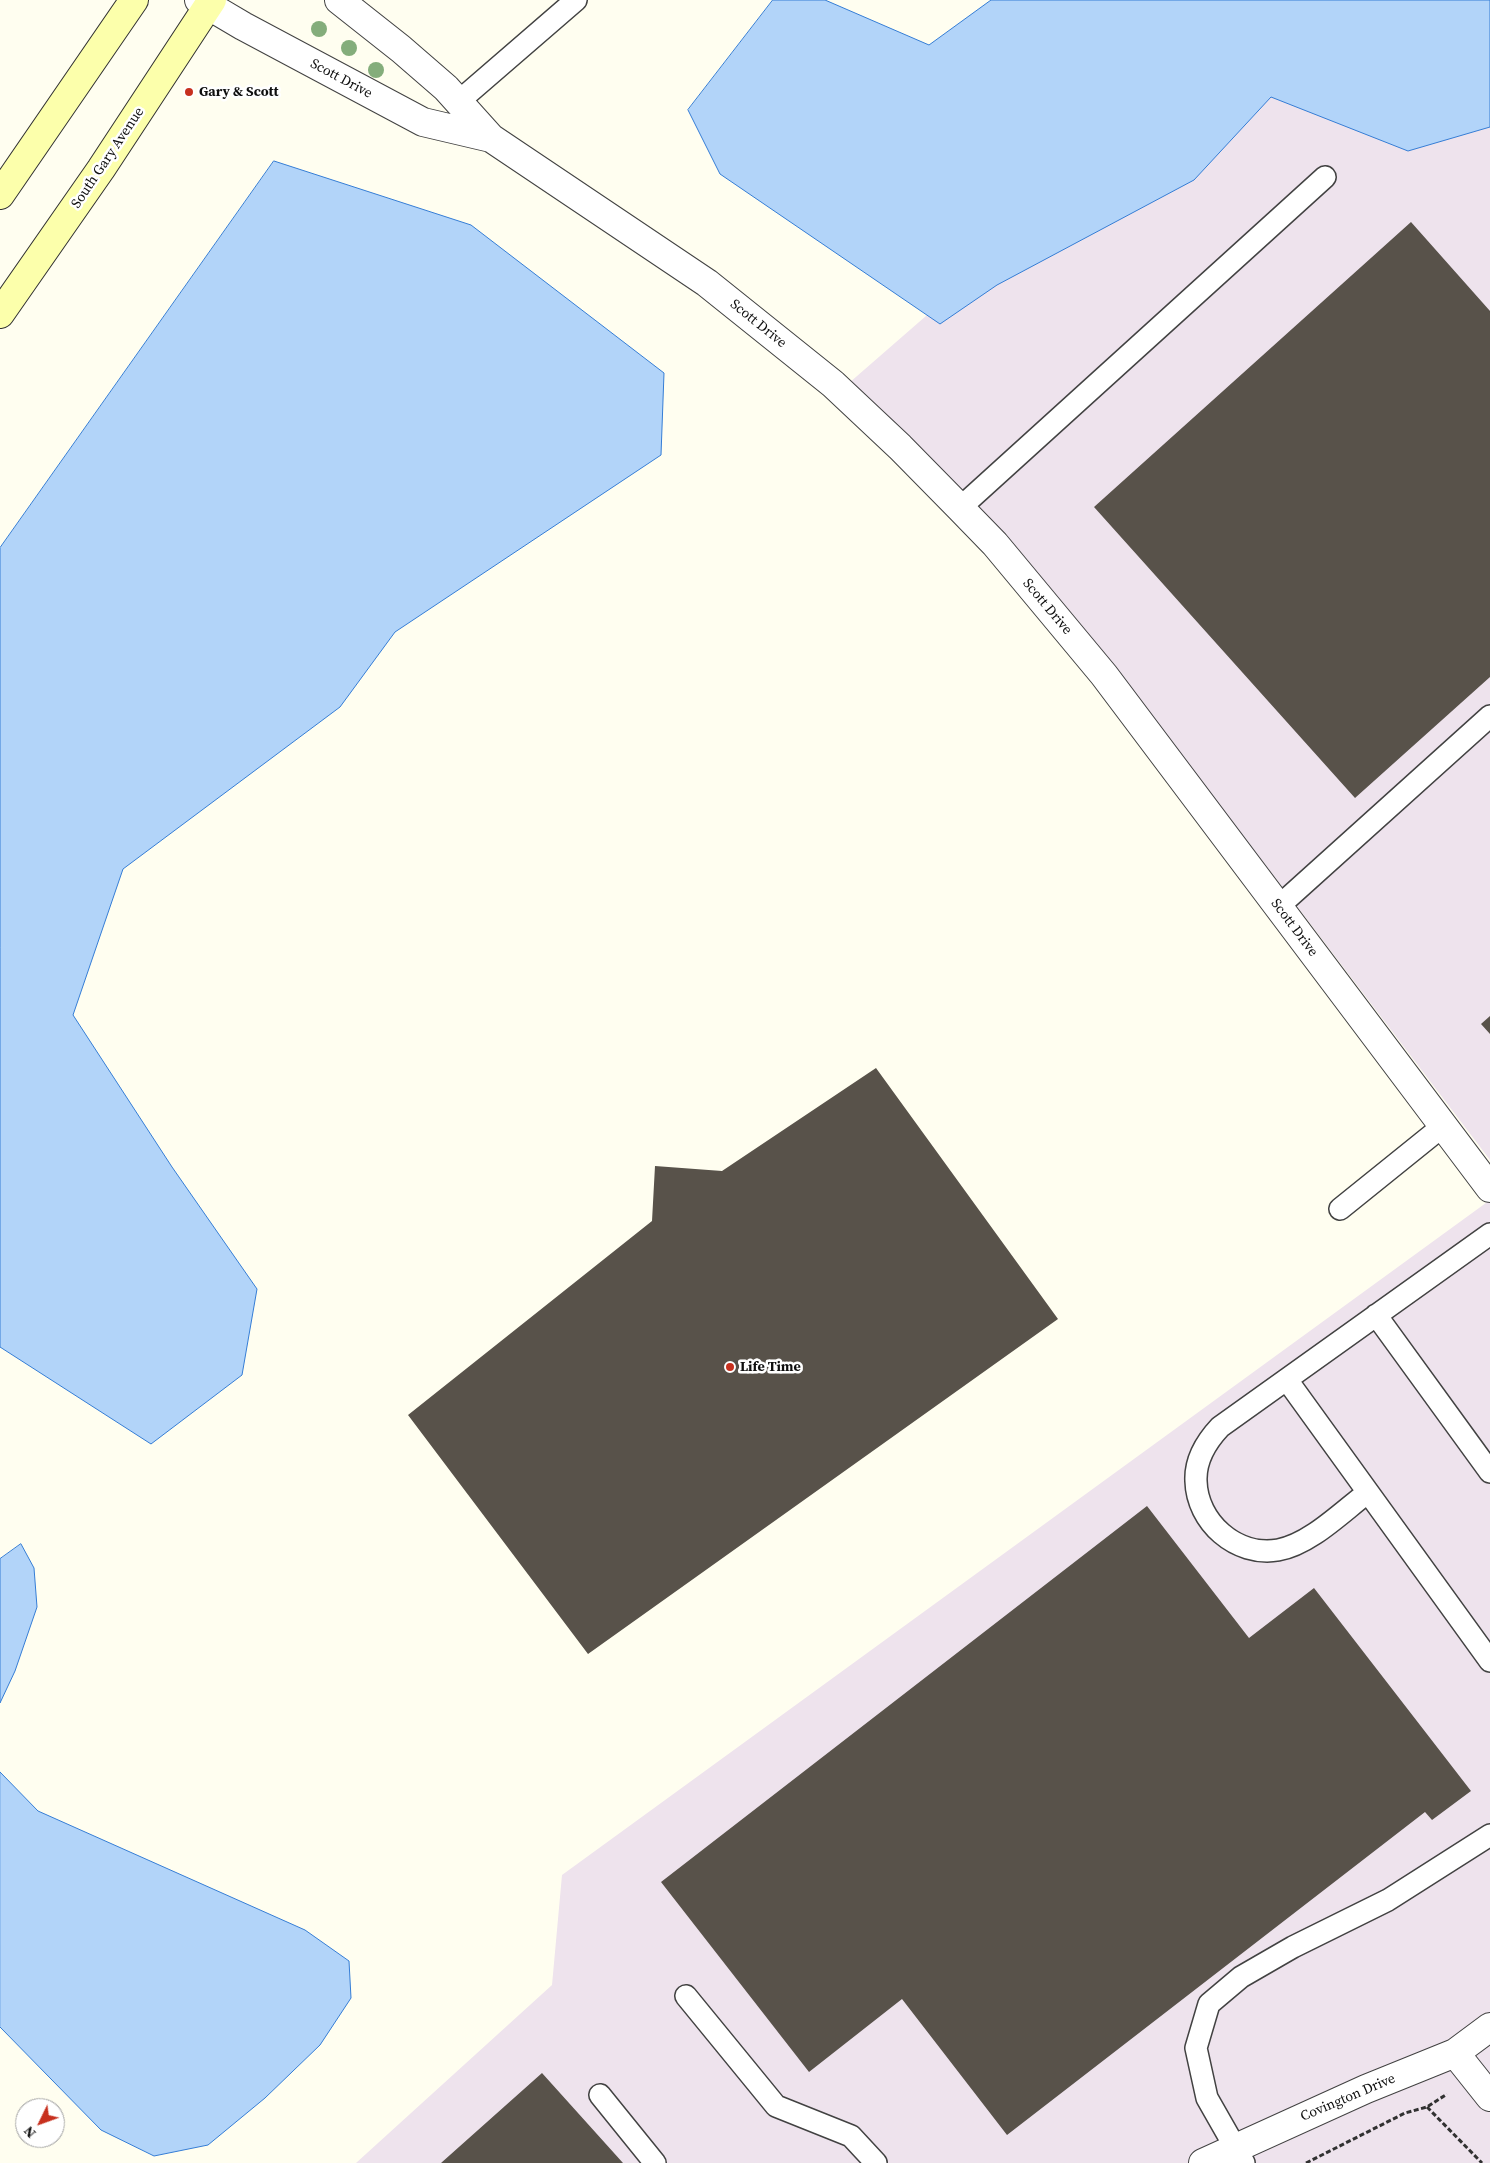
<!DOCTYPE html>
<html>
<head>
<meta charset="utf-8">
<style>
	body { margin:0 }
	#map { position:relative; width:1490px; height:2163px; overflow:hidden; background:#fffef0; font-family:"Source Serif 4",serif }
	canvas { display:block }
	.north { position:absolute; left:15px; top:2098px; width:50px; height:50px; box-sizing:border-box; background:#fff; border:1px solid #9f9f9f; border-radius:50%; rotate:228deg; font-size:14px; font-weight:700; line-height:20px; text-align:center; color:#0f0f0f }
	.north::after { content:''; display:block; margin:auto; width:18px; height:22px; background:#c7301e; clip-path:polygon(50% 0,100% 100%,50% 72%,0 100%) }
</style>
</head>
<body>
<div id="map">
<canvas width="1490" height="2163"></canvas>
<div class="north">N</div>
</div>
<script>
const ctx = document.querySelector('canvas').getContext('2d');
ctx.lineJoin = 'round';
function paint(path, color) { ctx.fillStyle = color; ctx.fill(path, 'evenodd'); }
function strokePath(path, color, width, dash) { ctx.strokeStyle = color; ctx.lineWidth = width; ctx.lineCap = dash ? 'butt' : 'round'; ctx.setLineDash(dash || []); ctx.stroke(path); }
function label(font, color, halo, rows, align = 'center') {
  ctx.font = font + ' "Source Serif 4",serif'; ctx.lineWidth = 5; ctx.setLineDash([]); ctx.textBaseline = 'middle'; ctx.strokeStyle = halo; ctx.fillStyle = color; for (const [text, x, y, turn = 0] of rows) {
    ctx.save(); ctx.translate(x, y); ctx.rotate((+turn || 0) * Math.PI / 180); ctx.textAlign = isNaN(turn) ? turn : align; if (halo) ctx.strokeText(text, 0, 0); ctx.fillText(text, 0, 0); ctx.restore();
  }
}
const industrial = new Path2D(`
	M1289 0H1490V1160L1178 750 981 510 849 383Z
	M1490 1200V2163H356L552 1985 562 1875Z`);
const water = new Path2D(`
	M773 0H825L929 45 991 0H1490V127L1408 151 1271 97 1194 180 997 285 940 324 720 174 688 110Z
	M274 161 471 225 664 373 661 455 395 632 340 707 123 869 73 1015 172 1167 257 1289 242 1375 151 1444 0 1347V548Z
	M21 1544 34 1568 37 1607 15 1671 0 1703V1559Z
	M0 1772 38 1811 305 1930 349 1961 351 1998 320 2045 265 2098 208 2145 154 2156 101 2130 0 2027Z`);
const building = new Path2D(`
	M1411 222 1490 311V677L1355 798 1094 507Z
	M1490 1016V1034L1481 1024Z
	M876 1068 1058 1319 588 1654 408 1415 652 1221 655 1166 722 1171Z
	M1147 1506 1249 1638 1314 1588 1471 1791 1432 1820 1425 1812 1007 2135 902 1999 809 2072 661 1882Z
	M542 2073 623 2163H441Z`);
const path = new Path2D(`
	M1427 2107 1482 2163
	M1306 2163 1405 2113 1427 2107 1447 2094`);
const lane = new Path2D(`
	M458 102 576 0
	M960 508 1325 177
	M1278 907 1490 716
	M1340 1209 1443 1126
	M1376 1315 1490 1472
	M1287 1380 1490 1661
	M1367 1493C1342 1512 1309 1545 1278 1550 1236 1557 1197 1522 1196 1481 1195 1459 1206 1442 1220 1427L1490 1234
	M686 1996 776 2106 851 2136 876 2163
	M600 2095 655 2163
	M1244 2163 1207 2098 1196 2048 1209 2004 1241 1977 1293 1947 1388 1900 1490 1835`);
const street = new Path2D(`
	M199 0 243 26 423 122 491 138
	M339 0 401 49 446 88 491 138 707 283 833 384 900 447 960 508 995 544 1104 675 1490 1188
	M1455 2053 1490 2097
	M1203 2163 1366 2089 1455 2053 1490 2027`);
const secondary = new Path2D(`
	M0 195 134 0
	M0 314 101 169 212 0`);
const trees = [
	[319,29],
	[349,48],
	[376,70]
];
const markers = [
	[189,92,5,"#c7301e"],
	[730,1367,5,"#c7301e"]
];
const streetNames = [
	["Scott Drive",341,79,28],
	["South Gary Avenue",108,158,-56],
	["Scott Drive",758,324,39],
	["Scott Drive",1047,607,50],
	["Scott Drive",1294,928,53],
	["Covington Drive",1348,2098,-23]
];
const poiNames = [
	["Gary & Scott",199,92],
	["Life Time",740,1367]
];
paint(industrial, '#eee3ed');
paint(water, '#b2d4f9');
strokePath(water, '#357dd5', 1);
paint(building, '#58524a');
strokePath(lane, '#424242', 24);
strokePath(street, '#424242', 30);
strokePath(secondary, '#313131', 30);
strokePath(path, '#313131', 3, [5, 2.5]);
strokePath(lane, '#fff', 21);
strokePath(street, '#fff', 28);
strokePath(secondary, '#fcffab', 28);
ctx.fillStyle = '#84ad7b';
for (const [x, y] of trees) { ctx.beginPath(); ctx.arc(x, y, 8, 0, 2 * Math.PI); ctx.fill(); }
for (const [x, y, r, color] of markers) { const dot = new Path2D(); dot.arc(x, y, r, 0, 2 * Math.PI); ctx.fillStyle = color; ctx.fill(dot); strokePath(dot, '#fff', 2); }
label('14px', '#0f0f0f', '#fff', streetNames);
label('bold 14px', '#0f0f0f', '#fff', poiNames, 'left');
</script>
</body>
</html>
